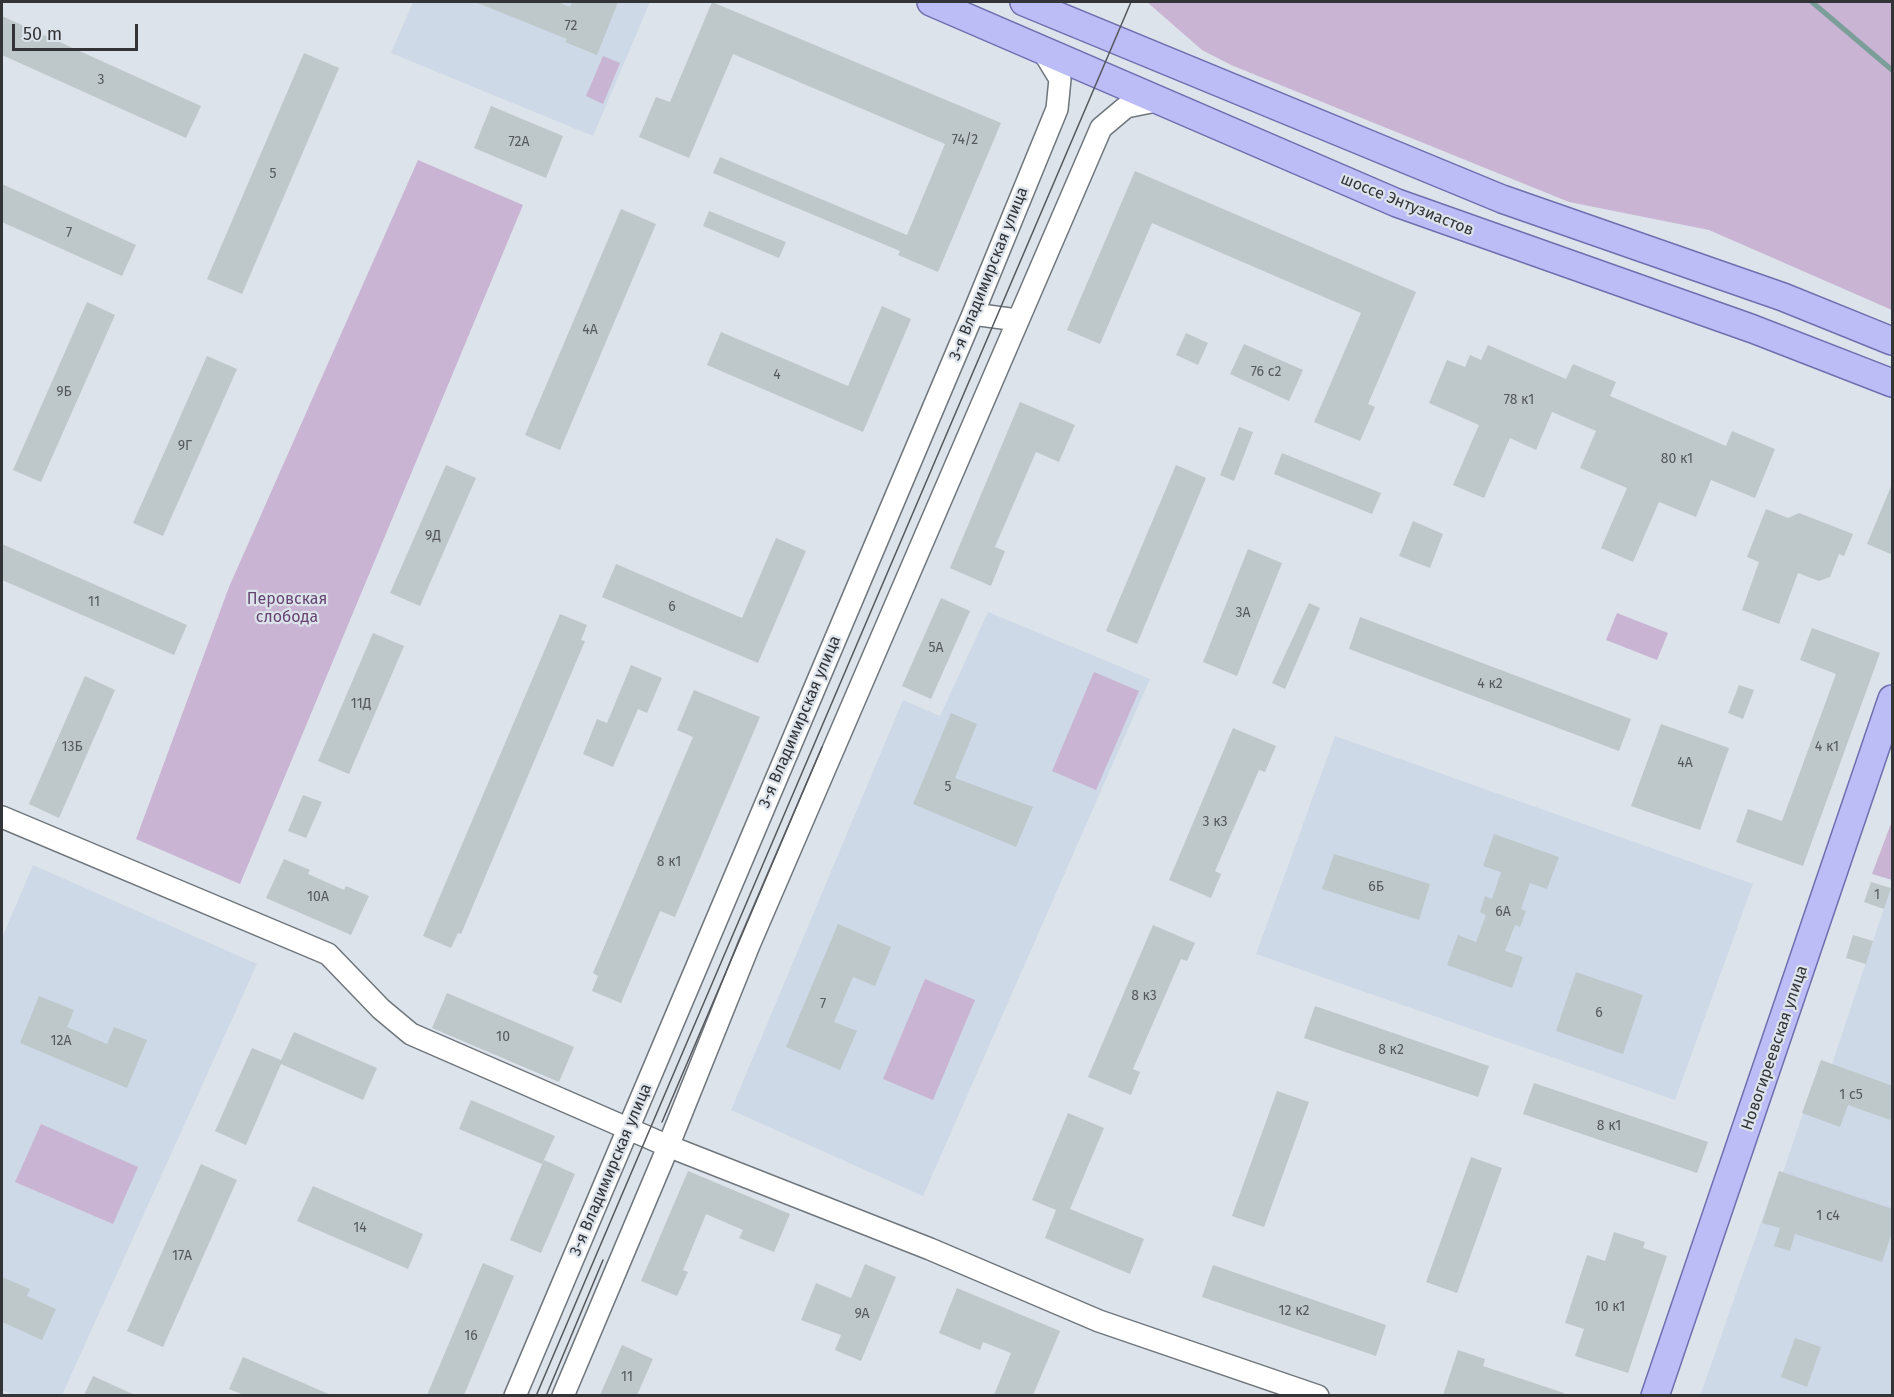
<!DOCTYPE html>
<html>
<head>
<meta charset="utf-8">
<style>
	body { margin:0 }
	#map { position:relative; width:1894px; height:1397px; overflow:hidden; background:#dce3ea; font-family:"Fira Sans",sans-serif }
	canvas { display:block }
	.frame { position:absolute; inset:0; border:3px solid #323437; pointer-events:none }
	.scale { position:absolute; left:12px; top:24px; width:126px; height:27px; box-sizing:border-box; border:3px solid #323437; border-top:0; padding-left:8px; font-size:18px; line-height:21px; white-space:nowrap; color:#323437; -webkit-text-stroke:4px #dce3ea; paint-order:stroke }
</style>
</head>
<body>
<div id="map">
<canvas width="1894" height="1397"></canvas>
<div class="frame"></div>
<div class="scale">50 m</div>
</div>
<script>
const ctx = document.querySelector('canvas').getContext('2d');
ctx.lineJoin = 'round';
function paint(path, color) { ctx.fillStyle = color; ctx.fill(path, 'evenodd'); }
function strokePath(path, color, width, dash) { ctx.strokeStyle = color; ctx.lineWidth = width; ctx.lineCap = dash ? 'butt' : 'round'; ctx.setLineDash(dash || []); ctx.stroke(path); }
function label(font, color, halo, rows, align = 'center') {
  ctx.font = font + ' "Fira Sans",sans-serif'; ctx.lineWidth = 4.5; ctx.setLineDash([]); ctx.textBaseline = 'middle'; ctx.strokeStyle = halo; ctx.fillStyle = color; for (const [text, x, y, turn = 0] of rows) {
    ctx.save(); ctx.translate(x, y); ctx.rotate((+turn || 0) * Math.PI / 180); ctx.textAlign = isNaN(turn) ? turn : align; if (halo) ctx.strokeText(text, 0, 0); ctx.fillText(text, 0, 0); ctx.restore();
  }
}
const built = new Path2D(`
	M413 2H650L593 136 391 53Z
	M988 612 1150 679 923 1196 731 1110 903 700 940 716Z
	M1335 736 1753 884 1675 1100 1256 954Z
	M33 865 257 964 62 1395H14L2 1390V938Z
	M1892 884V1395L1700 1396 1779 1171 1783 1172 1821 1060 1832 1064Z`);
const green = new Path2D(`
	M1147 2H1892V310L1709 230 1569 202 1231 65 1202 50Z
	M603 56 620 63 603 104 586 96Z
	M418 160 523 205 240 884 136 839 229 587Z
	M1617 613 1668 633 1657 660 1606 640Z
	M1094 672 1139 691 1096 790 1052 771Z
	M1892 821V880L1872 874Z
	M925 979 975 1000 933 1100 883 1079Z
	M41 1124 138 1167 113 1224 15 1182Z`);
const stream = new Path2D(`
	M1812 2 1892 70`);
const building = new Path2D(`
	M475 2H558L570 7 572 2H618L597 55 565 42 567 39Z
	M712 2 1001 123 938 272 898 255 900 251 713 173 720 157 907 235 945 144 733 54 689 158 639 137 656 97 670 102Z
	M2 16 201 106 186 138 2 55Z
	M304 53 339 68 242 294 207 279Z
	M491 106 563 136 546 178 474 148Z
	M1135 171 1416 292 1368 404 1375 407 1360 441 1314 422 1361 313 1152 223 1100 344 1067 330Z
	M2 184 136 245 122 276 2 222Z
	M621 209 656 224 560 450 525 435Z
	M709 211 786 242 779 258 703 226Z
	M87 302 115 315 41 482 13 470Z
	M882 306 911 319 863 432 707 365 721 332 848 386Z
	M1186 333 1208 343 1198 365 1176 355Z
	M1244 344 1303 370 1289 401 1230 374Z
	M1488 345 1566 379 1573 364 1616 382 1610 396 1726 446 1732 431 1775 449 1755 498 1711 480 1696 517 1659 502 1633 562 1601 548 1627 488 1580 468 1596 431 1552 412 1536 450 1510 438 1484 498 1453 485 1479 425 1429 403 1447 360 1465 367 1470 355 1481 360Z
	M207 356 237 369 163 536 133 523Z
	M1020 402 1075 425 1059 462 1036 452 995 547 1005 551 991 586 950 568Z
	M1239 427 1253 432 1234 481 1220 475Z
	M1282 453 1381 493 1372 514 1274 474Z
	M446 465 476 478 420 606 390 593Z
	M1176 465 1206 478 1137 644 1106 631Z
	M1892 484H1893V555L1867 544Z
	M1766 509 1788 518 1799 513 1853 534 1844 556 1839 554 1830 577 1819 581 1798 573 1779 624 1742 610 1759 562 1747 557Z
	M1413 521 1443 534 1430 568 1399 556Z
	M776 538 806 551 758 663 602 597 616 564 742 618Z
	M2 544 187 625 174 655 2 580Z
	M1248 549 1282 563 1237 676 1203 662Z
	M941 598 970 611 931 699 902 686Z
	M1309 603 1320 608 1285 689 1272 683Z
	M560 614 587 625 581 640 585 641 461 934 458 933 451 948 423 936Z
	M1360 617 1631 719 1619 751 1349 649Z
	M1812 628 1880 653 1803 866 1736 842 1748 809 1782 821 1836 674 1800 660Z
	M373 633 404 646 349 774 318 761Z
	M631 665 662 678 647 713 638 709 613 767 583 754 597 719 607 723Z
	M85 676 115 690 59 818 29 804Z
	M1739 685 1754 690 1743 719 1728 713Z
	M694 690 760 717 675 917 660 911 621 1003 592 991 598 976 593 973 693 737 677 730Z
	M951 713 977 724 955 778 1033 807 1016 847 913 804Z
	M1661 724 1729 748 1700 830 1631 806Z
	M1233 728 1276 746 1265 772 1259 770 1215 871 1221 874 1211 898 1169 880Z
	M303 795 322 802 306 838 288 831Z
	M1494 834 1559 857 1547 889 1530 883 1521 909 1526 911 1520 927 1515 925 1505 951 1523 957 1512 988 1447 965 1458 935 1476 942 1486 915 1480 912 1485 896 1492 899 1501 872 1483 866Z
	M1334 854 1430 884 1419 920 1322 889Z
	M284 859 310 870 308 874 344 890 346 886 369 896 351 935 266 898Z
	M1871 882 1891 888 1884 909 1864 902Z
	M838 924 891 947 875 986 853 977 834 1022 857 1031 840 1070 786 1047Z
	M1153 925 1195 943 1187 961 1181 959 1133 1069 1140 1072 1131 1095 1088 1077Z
	M1853 935 1873 941 1866 964 1846 958Z
	M1576 972 1643 995 1623 1054 1556 1031Z
	M447 993 574 1047 559 1082 432 1028Z
	M39 996 74 1010 67 1027 107 1044 114 1027 147 1040 127 1088 20 1043Z
	M1315 1006 1489 1066 1478 1097 1304 1038Z
	M294 1032 377 1068 363 1100 281 1064 246 1145 215 1131 252 1048 281 1060Z
	M1821 1060 1893 1086V1121L1848 1105 1840 1127 1802 1113Z
	M1534 1083 1708 1142 1697 1173 1523 1114Z
	M1277 1091 1309 1102 1264 1227 1232 1216Z
	M471 1100 555 1136 542 1164 459 1129Z
	M1068 1113 1104 1128 1070 1209 1144 1239 1130 1274 1045 1238 1056 1210 1032 1200Z
	M1471 1157 1502 1168 1457 1293 1426 1282Z
	M544 1160 575 1174 541 1253 510 1240Z
	M201 1164 237 1180 163 1347 127 1331Z
	M688 1171 790 1214 774 1252 739 1238 743 1230 706 1214 683 1270 688 1272 677 1296 641 1281Z
	M1779 1171 1893 1209V1230L1882 1262 1795 1234 1790 1251 1774 1246 1780 1228 1762 1223Z
	M313 1186 423 1234 408 1269 297 1221Z
	M1614 1232 1645 1242 1643 1248 1667 1256 1628 1373 1575 1356 1584 1329 1565 1323 1587 1255 1605 1261Z
	M483 1263 514 1276 464 1395H427Z
	M865 1264 896 1277 861 1361 835 1350 841 1335 801 1320 816 1283 851 1298Z
	M1213 1265 1386 1325 1376 1356 1202 1297Z
	M2 1277 30 1289 27 1296 56 1309 42 1340 2 1322Z
	M957 1288 1060 1331 1033 1395H994L1011 1353 983 1342 980 1350 939 1333Z
	M1795 1338 1821 1347 1807 1387 1781 1377Z
	M622 1345 653 1359 637 1395H600Z
	M1458 1350 1485 1359 1483 1366 1564 1393V1395H1443Z
	M243 1357 331 1395H244L229 1389Z
	M93 1376 135 1395H84Z`);
const minor = new Path2D(`
	M973 314 1017 320
	M2 817 328 954 381 1009 411 1034 668 1146 930 1249 1099 1321 1318 1396
	M515 1396 973 314 1057 109 1060 79 1041 48
	M563 1396 663 1159 749 945 1101 128 1126 107 1161 100`);
const major = new Path2D(`
	M931 2 1397 203 1753 329 1892 383
	M1024 2 1502 199 1783 297 1892 341
	M1655 1396 1892 699`);
const tram = new Path2D(`
	M662 1122 822 747
	M536 1396 1131 2
	M546 1396 603 1260`);
const numberNames = [
	["72",571,26],
	["3",101,80],
	["74/2",965,140],
	["72А",519,142],
	["5",273,174],
	["7",69,233],
	["4А",590,330],
	["76 с2",1266,372],
	["4",777,375],
	["9Б",64,392],
	["78 к1",1519,400],
	["9Г",185,446],
	["80 к1",1677,459],
	["9Д",433,536],
	["11",94,602],
	["6",672,607],
	["3А",1243,613],
	["5А",936,648],
	["4 к2",1490,684],
	["11Д",361,704],
	["13Б",72,747],
	["4 к1",1827,747],
	["4А",1685,763],
	["5",948,787],
	["3 к3",1215,822],
	["8 к1",669,862],
	["6Б",1376,887],
	["1",1877,895],
	["10А",318,897],
	["6А",1503,912],
	["8 к3",1144,996],
	["7",823,1004],
	["6",1599,1013],
	["10",503,1037],
	["12А",61,1041],
	["8 к2",1391,1050],
	["1 с5",1851,1095],
	["8 к1",1609,1126],
	["1 с4",1828,1216],
	["14",360,1228],
	["17А",182,1256],
	["10 к1",1610,1307],
	["12 к2",1294,1311],
	["9А",862,1314],
	["16",471,1336],
	["11",627,1377]
];
const streetNames = [
	["шоссе Энтузиастов",1407,205,22],
	["3-я Владимирская улица",989,274,-68],
	["3-я Владимирская улица",800,722,-67],
	["Новогиреевская улица",1775,1048,-71],
	["3-я Владимирская улица",611,1170,-67]
];
const parkNames = [
	["Перовская",287,600],
	["слобода",287,618]
];
paint(built, '#cdd9e6');
paint(green, '#cab4d3');
strokePath(stream, '#7c9e98', 5);
paint(building, '#bec8cb');
strokePath(minor, '#6f767c', 24);
strokePath(major, '#6f6faf', 30);
strokePath(minor, '#fff', 21);
strokePath(major, '#bcbcf6', 27);
strokePath(tram, '#54575b', 1.5);
label('14px', '#55595c', null, numberNames);
label('16px', '#323437', '#dce3ea', streetNames);
label('16px', '#664573', '#dce3ea', parkNames);
</script>
</body>
</html>
